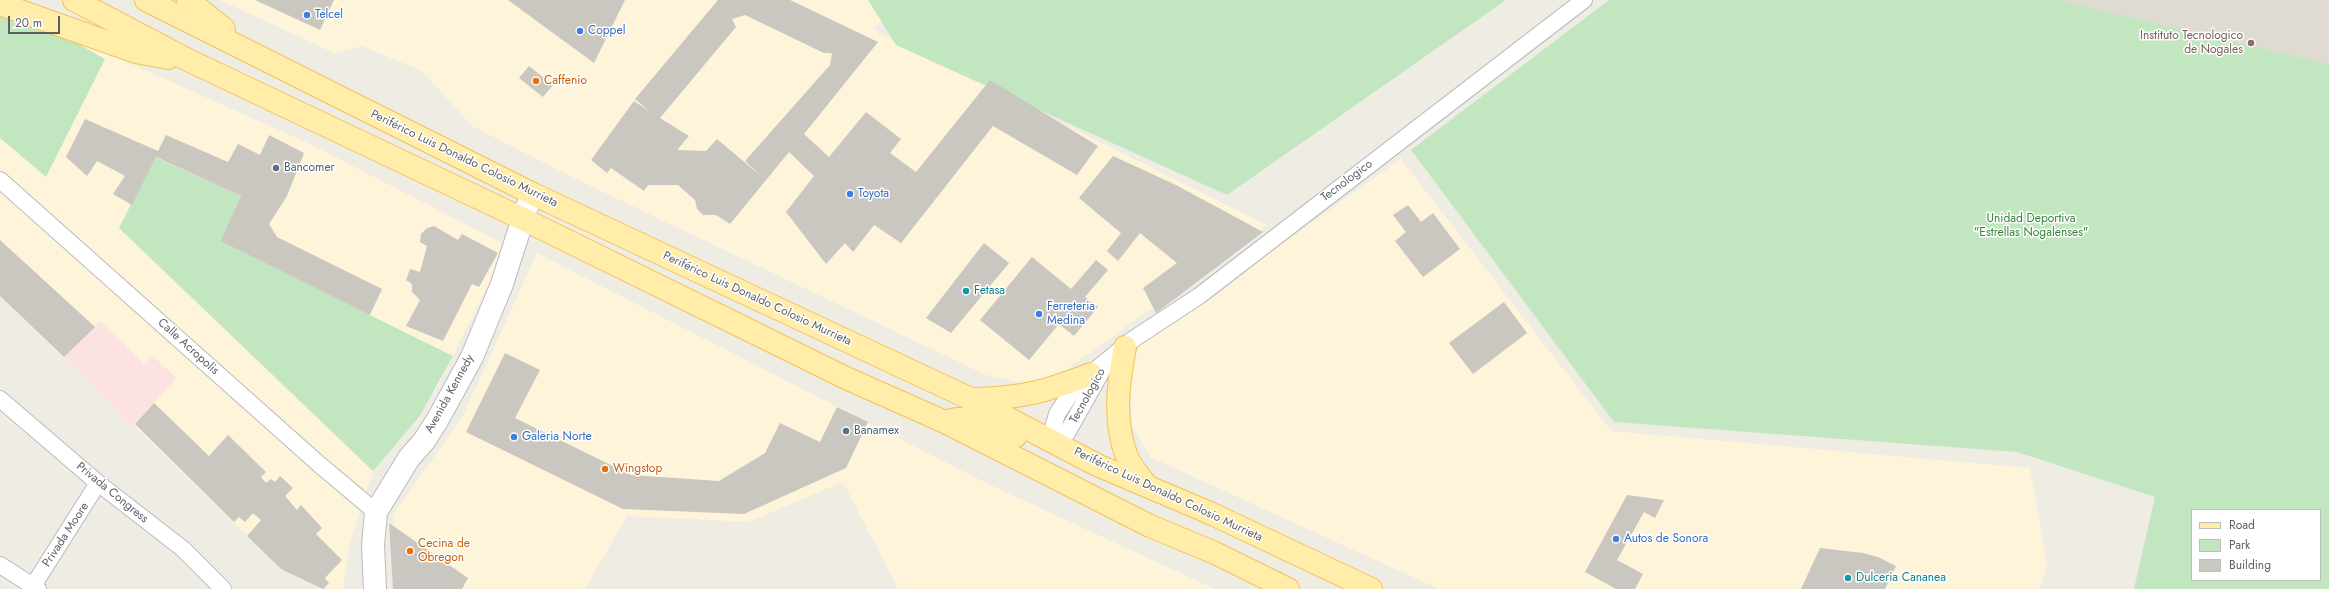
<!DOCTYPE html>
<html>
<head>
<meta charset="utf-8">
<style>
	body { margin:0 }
	#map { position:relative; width:2329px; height:589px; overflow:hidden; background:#efece4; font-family:Jost,sans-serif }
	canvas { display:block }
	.legend { position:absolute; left:2191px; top:509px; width:130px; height:72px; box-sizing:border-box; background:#fff; border:1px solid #bebfc1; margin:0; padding:5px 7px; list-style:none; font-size:12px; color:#5c6065 }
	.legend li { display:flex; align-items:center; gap:8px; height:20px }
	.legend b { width:20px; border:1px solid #bebfc1 }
	.scale { position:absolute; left:8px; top:16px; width:52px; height:18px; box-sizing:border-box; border:2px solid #5c6065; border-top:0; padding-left:5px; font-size:12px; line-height:14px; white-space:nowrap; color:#5c6065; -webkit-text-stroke:3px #fff; paint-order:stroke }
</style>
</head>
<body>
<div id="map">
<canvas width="2329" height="589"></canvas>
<ul class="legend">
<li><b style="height:5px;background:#ffeda9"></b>Road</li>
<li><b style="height:11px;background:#c2e7c0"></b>Park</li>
<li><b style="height:11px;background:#cac7c1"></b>Building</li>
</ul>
<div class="scale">20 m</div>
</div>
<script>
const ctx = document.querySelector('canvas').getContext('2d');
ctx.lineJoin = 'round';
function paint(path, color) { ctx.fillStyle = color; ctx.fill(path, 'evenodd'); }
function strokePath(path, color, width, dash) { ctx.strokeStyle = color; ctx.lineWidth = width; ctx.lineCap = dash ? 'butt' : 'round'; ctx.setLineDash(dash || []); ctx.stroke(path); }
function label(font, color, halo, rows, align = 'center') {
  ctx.font = font + ' Jost,sans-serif'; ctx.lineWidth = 3; ctx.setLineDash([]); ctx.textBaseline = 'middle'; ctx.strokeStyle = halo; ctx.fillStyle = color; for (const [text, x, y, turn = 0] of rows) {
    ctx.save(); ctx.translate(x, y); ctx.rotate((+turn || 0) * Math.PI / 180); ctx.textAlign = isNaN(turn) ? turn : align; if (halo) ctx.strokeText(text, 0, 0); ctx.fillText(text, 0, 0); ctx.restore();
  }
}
const commercial = new Path2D(`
	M220 0H910L872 29 1267 225 1059 375 1030 385 986 375 578 180 472 126 422 71 362 46 334 53Z
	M0 20 98 49 310 144 508 246 437 387 373 471 350 543 343 589H329L281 569 0 296Z
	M1401 159 1611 431 2030 468 2047 566 2040 589H1439L1150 457 1132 425 1130 379 1139 345Z
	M537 253 984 482 1215 589H898L843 482 748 522 627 516 585 589H396L393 515 463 416Z`);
const education = new Path2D(`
	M2018 0H2329V85Z`);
const medical = new Path2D(`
	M100 321 145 365 153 356 176 378 132 427 64 357Z`);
const green = new Path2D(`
	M868 0H1506L1227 195 896 45Z
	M1609 0H2056L2329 64V589H2134L2155 497 2017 452 1614 422 1411 150ZM2192 510H2320V580H2192Z
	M0 15 73 41 105 59 46 177 0 138Z
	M155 157 241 196 220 241 453 356 419 417 373 471 119 228Z`);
const building = new Path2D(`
	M255 0H334L320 30Z
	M508 0H625L594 63Z
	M718 0H790L878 42 804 134 829 157 866 112 901 139 890 153 916 172 990 80 1098 146 1077 175 993 126 901 243 874 225 853 252 845 243 826 264 786 212 814 176 789 152 730 224 716 215H703L697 209 695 200 678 185H648L644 191 611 168 607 173 591 160 634 101 649 111 635 99ZM745 15 824 53H832L830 65 745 161 762 177 717 139 706 151 677 150 689 136 660 118 736 27 732 19Z
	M529 66 553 85 543 97 519 78Z
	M85 119 158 151 166 135 228 162 238 144 260 155 269 135 304 153 287 196 269 224 277 237 382 289 370 315 220 241 241 196 156 157 132 205 113 194 125 176 97 161 87 176 66 157Z
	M1113 156 1176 185 1263 232 1156 313 1143 288 1177 263 1140 233 1118 261 1107 251 1121 233 1079 198Z
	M1408 205 1421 222 1433 213 1460 249 1423 277 1395 241 1406 232 1393 215Z
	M434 226 458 240 462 234 498 253 479 287 472 284 443 341 406 326 420 300 412 292V284L406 280 410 269 420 272 427 246 420 242 421 234 427 228Z
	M0 240 95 327 64 357 0 296Z
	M984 243 1009 263 951 333 926 318Z
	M1032 257 1071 289 1096 260 1108 270 1085 297 1098 307 1074 336 1059 324 1029 360 980 320Z
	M1504 302 1527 333 1473 374 1449 343Z
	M505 353 540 370 515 418 631 475 719 481 765 453 780 423 820 442 837 407 868 422 846 468 744 514 623 509 466 432Z
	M154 403 209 456 228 435 266 472 261 477 266 483 271 479 275 482 280 476 293 488 285 496 297 510 301 505 322 528 316 534 342 560 325 578 329 583 323 589 281 569 247 536 261 520 253 513 245 522 239 517 234 522 135 424Z
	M1627 495 1664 500 1655 518 1644 512 1617 560 1643 574 1635 589H1616L1585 572Z
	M389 523 468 578 462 589H393Z
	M1820 548 1863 553 1878 557 1896 566 1885 589H1801Z`);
const street = new Path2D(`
	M0 180 320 465 376 512
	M1108 360 1067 433 1054 441 1052 431 1057 414 1073 390 1091 374 1132 340 1199 296 1584 0
	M0 399 98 483 183 549 223 589
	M0 565 38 589
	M33 586 98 483`);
const secondary = new Path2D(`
	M375 589 373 545 376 512 409 458 424 441 438 419 472 357 502 284 526 209 533 194`);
const primary = new Path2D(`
	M74 0 188 60 523 219 846 378 945 422 1150 526 1215 553 1288 589
	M146 0 533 194 973 400 1097 465 1210 513 1371 589
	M188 0 224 29
	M0 4 136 52 168 58
	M1125 347C1118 385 1113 420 1127 457 1131 467 1140 476 1146 485
	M976 399C1023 398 1047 391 1091 374
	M945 422C971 412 992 427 1016 436`);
const markers = [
	[307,15,4,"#3f7fe0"],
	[580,31,4,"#3f7fe0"],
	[2251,43,4,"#8d6e63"],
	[536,81,4,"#e8710a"],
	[276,168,4,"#5c6f8a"],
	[850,194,4,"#3f7fe0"],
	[966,291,4,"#0f9aa8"],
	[1039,314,4,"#3f7fe0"],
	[846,431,4,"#5c6f8a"],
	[514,437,4,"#3f7fe0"],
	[605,469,4,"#e8710a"],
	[1616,539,4,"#3f7fe0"],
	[410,551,4,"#e8710a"],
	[1848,578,4,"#0f9aa8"]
];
const shopNames = [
	["Telcel",315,15],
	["Coppel",588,31],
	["Toyota",858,194],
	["Ferreteria",1047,307],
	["Medina",1047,321],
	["Galeria Norte",522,437],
	["Autos de Sonora",1624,539]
];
const educationNames = [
	["Instituto Tecnologico",2243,36],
	["de Nogales",2243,50]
];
const foodNames = [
	["Caffenio",544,81],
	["Wingstop",613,469],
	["Cecina de",418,544],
	["Obregon",418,558]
];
const streetNames = [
	["Periférico Luis Donaldo Colosio Murrieta",464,159,26],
	["Tecnologico",1347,181,-37],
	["Periférico Luis Donaldo Colosio Murrieta",757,299,25],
	["Calle Acropolis",188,347,42],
	["Avenida Kennedy",450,394,-61],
	["Tecnologico",1088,396,-61],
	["Privada Congress",112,493,39],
	["Periférico Luis Donaldo Colosio Murrieta",1168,495,25],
	["Privada Moore",66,535,-57]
];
const serviceNames = [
	["Bancomer",284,168],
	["Banamex",854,431]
];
const parkNames = [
	["Unidad Deportiva",2031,219],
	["\"Estrellas Nogalenses\"",2031,233]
];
const cultureNames = [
	["Fetasa",974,291],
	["Dulceria Cananea",1856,578]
];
paint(commercial, '#fef4da');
paint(education, '#dfdbd2');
paint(medical, '#fce2e0');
paint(green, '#c2e7c0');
paint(building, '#cac7c1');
strokePath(street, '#b7babe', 18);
strokePath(secondary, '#b8bbc0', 24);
strokePath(primary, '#f3c159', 24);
strokePath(street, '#fff', 16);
strokePath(secondary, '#fff', 22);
strokePath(primary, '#ffeda9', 22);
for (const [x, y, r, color] of markers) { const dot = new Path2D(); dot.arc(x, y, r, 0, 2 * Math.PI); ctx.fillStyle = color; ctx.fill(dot); strokePath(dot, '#fff', 1.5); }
label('12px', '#366cbe', '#fff', shopNames, 'left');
label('12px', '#785e54', '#fff', educationNames, 'right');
label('12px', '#c56008', '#fff', foodNames, 'left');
label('12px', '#5c6065', '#fff', streetNames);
label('12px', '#4e5e75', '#fff', serviceNames, 'left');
label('12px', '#338434', '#fff', parkNames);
label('12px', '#0d838f', '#fff', cultureNames, 'left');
</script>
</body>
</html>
